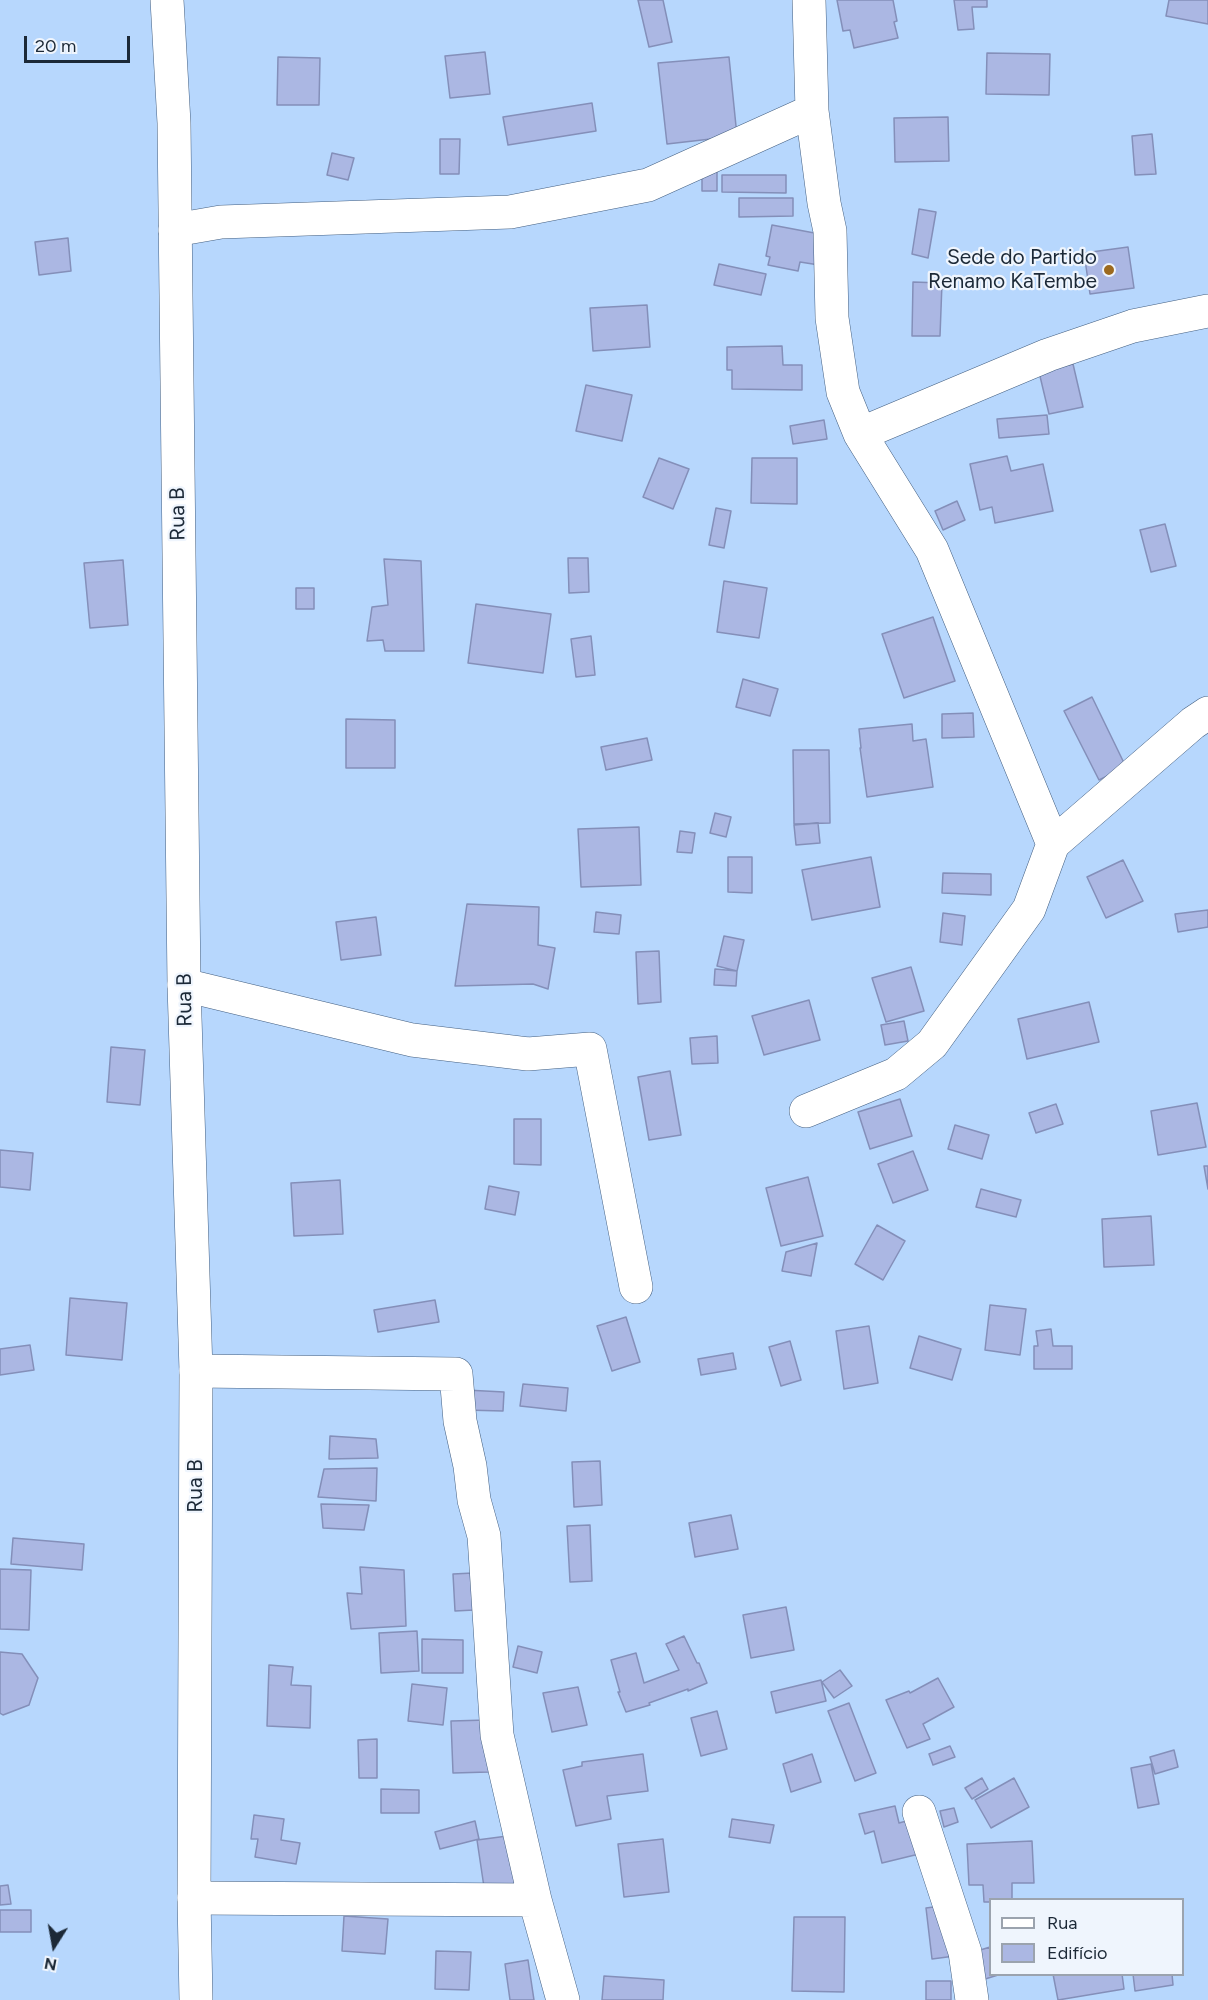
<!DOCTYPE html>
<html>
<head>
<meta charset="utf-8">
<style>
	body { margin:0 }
	#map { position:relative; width:1208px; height:2000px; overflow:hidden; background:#b7d7fd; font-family:Figtree,sans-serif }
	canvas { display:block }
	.legend { position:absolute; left:989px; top:1898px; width:195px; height:78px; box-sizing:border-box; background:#eff5fd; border:2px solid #9ba3ae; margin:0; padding:8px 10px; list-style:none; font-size:18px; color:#1c2937 }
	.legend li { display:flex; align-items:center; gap:12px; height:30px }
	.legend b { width:30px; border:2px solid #9ba3ae }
	.north { position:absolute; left:24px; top:1916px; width:60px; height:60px; -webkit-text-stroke:4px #eff5fd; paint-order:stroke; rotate:191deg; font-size:16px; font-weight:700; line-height:24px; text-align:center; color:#1c2937 }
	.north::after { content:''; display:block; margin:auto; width:21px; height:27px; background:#1c2937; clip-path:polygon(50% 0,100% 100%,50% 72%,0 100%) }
	.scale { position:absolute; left:24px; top:36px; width:106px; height:27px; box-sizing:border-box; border:3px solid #1c2937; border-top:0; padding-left:8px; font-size:18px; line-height:21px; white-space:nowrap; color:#1c2937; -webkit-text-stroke:4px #eff5fd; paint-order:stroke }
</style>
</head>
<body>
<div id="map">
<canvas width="1208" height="2000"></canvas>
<ul class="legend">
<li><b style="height:8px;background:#fff"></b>Rua</li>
<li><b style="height:16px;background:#abb7e3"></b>Edifício</li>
</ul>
<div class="north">N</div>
<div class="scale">20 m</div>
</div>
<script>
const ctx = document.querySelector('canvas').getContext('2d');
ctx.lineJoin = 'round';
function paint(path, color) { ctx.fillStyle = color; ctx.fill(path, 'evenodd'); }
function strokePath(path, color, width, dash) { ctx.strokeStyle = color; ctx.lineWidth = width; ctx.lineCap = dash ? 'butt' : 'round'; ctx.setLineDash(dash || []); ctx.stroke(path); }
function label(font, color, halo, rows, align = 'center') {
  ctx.font = font + ' Figtree,sans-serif'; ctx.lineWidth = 4.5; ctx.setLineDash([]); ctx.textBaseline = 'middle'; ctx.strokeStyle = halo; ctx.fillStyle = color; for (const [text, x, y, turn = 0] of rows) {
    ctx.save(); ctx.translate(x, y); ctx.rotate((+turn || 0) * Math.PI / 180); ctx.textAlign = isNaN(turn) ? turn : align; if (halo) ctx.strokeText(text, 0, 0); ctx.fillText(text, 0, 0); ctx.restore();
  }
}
const building = new Path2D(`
	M638 0H663L672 42 649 47Z
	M837 0H893L897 21 894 22 898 38 854 48 850 30 843 31Z
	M954 0H987V7H972L974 29 958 30Z
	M1169 0H1208V24L1166 16Z
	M485 52 490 94 450 98 445 56Z
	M987 53 1050 54 1049 95 986 94Z
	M278 57 320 58 319 105H277Z
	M729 57 737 136 667 144 658 63Z
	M592 103 596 131 508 145 503 117Z
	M948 117 949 161 895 162 894 118Z
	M1152 134 1156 174 1135 175 1132 136Z
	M440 139H460L459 174H440Z
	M332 153 354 158 348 180 327 175Z
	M702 170H717V191H702Z
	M722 175H786V193L722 192Z
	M739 198H793V216L739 217Z
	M919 209 936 212 928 258 912 254Z
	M772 225 825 235 819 265 800 262 798 271 768 265 770 257 766 256Z
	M68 238 71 271 39 275 35 242Z
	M1128 247 1134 288 1090 294 1084 253Z
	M719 264 766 274 761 295 714 285Z
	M913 282 942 283 940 336H912Z
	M647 305 650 347 593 351 590 308Z
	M782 346 783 365H802V390L732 389V370H727V347Z
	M1073 364 1083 407 1049 414 1039 372Z
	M586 385 632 395 622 441 576 431Z
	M1047 415 1049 434 999 438 997 419Z
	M824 420 827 439 793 444 790 426Z
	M1007 456 1011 471 1043 464 1053 511 995 523 992 507 980 510 970 464Z
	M659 458 689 469 673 509 643 497Z
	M752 458H797V504L751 503Z
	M957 501 965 520 943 530 935 511Z
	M716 508 731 511 724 548 709 545Z
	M1165 524 1176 566 1151 572 1140 530Z
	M568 558H588L589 592 569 593Z
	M384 559 421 561 424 651H385L383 640 367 641 372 607 388 605Z
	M123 560 128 625 90 628 84 563Z
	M724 581 767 588 759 638 717 632Z
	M296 588H314V609H296Z
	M476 604 551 614 543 673 468 663Z
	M933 617 955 681 904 698 882 634Z
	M591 636 595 675 576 677 571 639Z
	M743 679 778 689 770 716 736 707Z
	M1092 697 1126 767 1099 780 1064 711Z
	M973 713 974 737 942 738V714Z
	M346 719 395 720V768H346Z
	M912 724 913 741 926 739 933 787 867 797 860 748H861L859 729Z
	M647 738 652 760 606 770 601 747Z
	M793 750H829L830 823 794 824Z
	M715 813 731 817 726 837 710 833Z
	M818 823 820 843 796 845 794 825Z
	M639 827 641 885 581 887 578 829Z
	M680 831 695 833 692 853 677 852Z
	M728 857H752V893L728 892Z
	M871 857 880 907 812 920 802 870Z
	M1123 860 1143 901 1106 918 1087 877Z
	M943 873 991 874V895L942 893Z
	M467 904 539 907 538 945 555 948 548 989 533 984 455 986Z
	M1208 910V927L1178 932 1175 914Z
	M596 912 621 915 619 934 594 932Z
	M943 913 965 916 962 945 940 942Z
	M376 917 381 955 341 960 336 922Z
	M724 936 744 940 737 971 717 966Z
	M659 951 661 1002 638 1004 636 952Z
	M911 967 924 1011 886 1022 872 978Z
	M715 969 737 971 736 986 714 985Z
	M809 1000 820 1040 764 1055 752 1016Z
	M1089 1002 1099 1042 1027 1059 1018 1019Z
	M904 1021 908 1041 885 1045 881 1025Z
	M717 1036 718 1063 692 1064 690 1038Z
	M111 1047 145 1050 140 1105 107 1102Z
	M670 1071 681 1135 649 1140 638 1077Z
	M900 1099 912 1136 870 1149 858 1112Z
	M1197 1103 1206 1147 1158 1155 1151 1111Z
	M1056 1104 1063 1124 1036 1133 1029 1113Z
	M514 1119H541V1165L514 1164Z
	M955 1125 989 1135 982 1159 948 1149Z
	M0 1150 33 1153 30 1190 0 1187Z
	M913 1151 928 1190 893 1203 878 1164Z
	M1204 1166H1208V1189Z
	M808 1177 823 1236 781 1246 766 1188Z
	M340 1180 343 1234 294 1236 291 1183Z
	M489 1186 519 1192 515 1215 485 1209Z
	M981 1189 1021 1200 1016 1217 976 1207Z
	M1151 1216 1154 1265 1104 1267 1102 1219Z
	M877 1225 905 1241 883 1280 855 1264Z
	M817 1243 811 1276 782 1271 786 1252Z
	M70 1298 127 1303 122 1360 66 1355Z
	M435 1300 439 1322 378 1332 374 1310Z
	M990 1305 1026 1309 1020 1355 985 1350Z
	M626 1317 640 1362 612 1371 597 1326Z
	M869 1326 878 1383 844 1389 836 1331Z
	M1051 1329 1053 1346H1072V1369H1034V1346H1038L1036 1331Z
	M919 1336 961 1349 952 1380 910 1368Z
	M790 1341 801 1380 781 1386 769 1347Z
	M30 1345 34 1370 0 1375V1349Z
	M733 1353 736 1369 701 1375 698 1359Z
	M523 1384 568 1388 566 1411 520 1406Z
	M466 1390 504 1392 503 1411 464 1410Z
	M330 1436 376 1439 378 1458 329 1459Z
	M600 1461 602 1505 574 1507 572 1462Z
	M377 1468 376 1501 318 1497 324 1469Z
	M321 1504 369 1505 364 1530 323 1528Z
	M731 1515 738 1549 695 1557 689 1523Z
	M590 1525 592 1581 570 1582 567 1526Z
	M13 1538 84 1544 82 1570 11 1564Z
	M360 1567 404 1570 406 1626 351 1629 347 1593 362 1594Z
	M0 1569 31 1570 29 1630 0 1629Z
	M473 1573 474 1610 455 1611 453 1574Z
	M786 1607 794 1650 751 1658 743 1615Z
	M417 1631 419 1671 381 1673 379 1633Z
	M684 1636 697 1663H699L707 1683 688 1691V1689L649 1703 650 1705 626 1712 618 1692H620L611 1660 636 1653 644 1683 679 1670 666 1644Z
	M422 1639 463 1640V1673H422Z
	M518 1646 542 1652 537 1673 513 1667Z
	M0 1652 22 1654 38 1678 29 1705 3 1715 0 1713Z
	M269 1665 293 1667 291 1685 311 1686 310 1728 267 1726Z
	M840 1670 852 1686 834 1698 822 1682Z
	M938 1678 954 1707 923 1724 930 1739 907 1748 886 1700 909 1691 910 1693Z
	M821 1680 826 1701 776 1713 771 1692Z
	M412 1684 447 1688 443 1725 408 1721Z
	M578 1687 587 1725 552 1732 543 1693Z
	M849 1703 876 1773 855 1781 828 1711Z
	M717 1711 727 1749 701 1756 691 1718Z
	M487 1720 489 1772 453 1773 451 1721Z
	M377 1739V1778H359L358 1740Z
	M950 1746 955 1757 933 1765 929 1754Z
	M1174 1750 1178 1767 1155 1774 1150 1757Z
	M643 1754 648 1791 607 1796 611 1819 576 1826 563 1770 582 1766V1762Z
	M812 1754 821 1782 791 1792 783 1764Z
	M1151 1764 1159 1804 1138 1808 1131 1768Z
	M982 1778 988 1789 972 1799 965 1788Z
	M1014 1778 1029 1807 991 1828 975 1800Z
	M381 1789 419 1790V1813H381Z
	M895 1806 899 1823 910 1820 919 1854 882 1863 874 1831 865 1834 859 1814Z
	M954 1808 958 1822 944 1827 940 1811Z
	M254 1815 284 1819 281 1840 300 1843 296 1864 255 1857 258 1839H251Z
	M732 1819 774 1825 770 1843 729 1837Z
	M475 1821 479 1839 440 1849 435 1832Z
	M515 1835 521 1883 484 1887 477 1840Z
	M663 1839 669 1892 624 1897 618 1844Z
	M1032 1841 1034 1883H1012V1900H990V1902H984L983 1885H969L967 1844Z
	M8 1885 11 1904 0 1905V1886Z
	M948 1905 955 1956 932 1959 926 1908Z
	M0 1910H31V1932H0Z
	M344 1916 388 1919 385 1954 342 1951Z
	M794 1917H845L844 1992 792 1991Z
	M990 1947V1974L998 1975 982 1980 974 1952Z
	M436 1951 471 1952 469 1990 435 1989Z
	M528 1960 534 2000H510L505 1964Z
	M1053 1974H1122L1124 1989 1058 2000Z
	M1133 1974H1172L1173 1985 1135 1991Z
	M604 1976 664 1980 663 2000H602Z
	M926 1981H951V2000H926Z`);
const street = new Path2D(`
	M175 230 221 222 510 212 648 185 812 111
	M860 434 1048 355 1133 326 1208 311
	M1053 844 1193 723 1208 713
	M184 985 412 1040 528 1054 590 1049 636 1287
	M806 1111 896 1074 932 1044 1029 909 1053 844 932 550 860 434 843 392 832 318 830 231 824 203 812 111 809 0
	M196 1371 456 1374 460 1421 470 1466 474 1500 484 1536 497 1735 535 1900 563 2000
	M919 1812 965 1952 972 2000
	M194 1898 535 1900`);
const secondary = new Path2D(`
	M167 0 174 123 184 985 196 1371 194 1898 196 2000`);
const markers = [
	[1109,270,6,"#9c6a1f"]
];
const poiNames = [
	["Sede do Partido",1097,258],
	["Renamo KaTembe",1097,282]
];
const streetNames = [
	["Rua B",178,514,-91],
	["Rua B",185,1000,-91],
	["Rua B",196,1486,-90]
];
paint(building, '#abb7e3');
strokePath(building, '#848fb9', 1.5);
strokePath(street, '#435f81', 34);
strokePath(secondary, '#435f81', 34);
strokePath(street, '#fff', 33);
strokePath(secondary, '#fff', 33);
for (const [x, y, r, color] of markers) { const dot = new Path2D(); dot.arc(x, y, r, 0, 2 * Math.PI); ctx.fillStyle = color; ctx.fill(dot); strokePath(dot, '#eff5fd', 2); }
label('21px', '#1c2937', '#eff5fd', poiNames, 'right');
label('21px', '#1c2937', '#eff5fd', streetNames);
</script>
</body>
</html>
